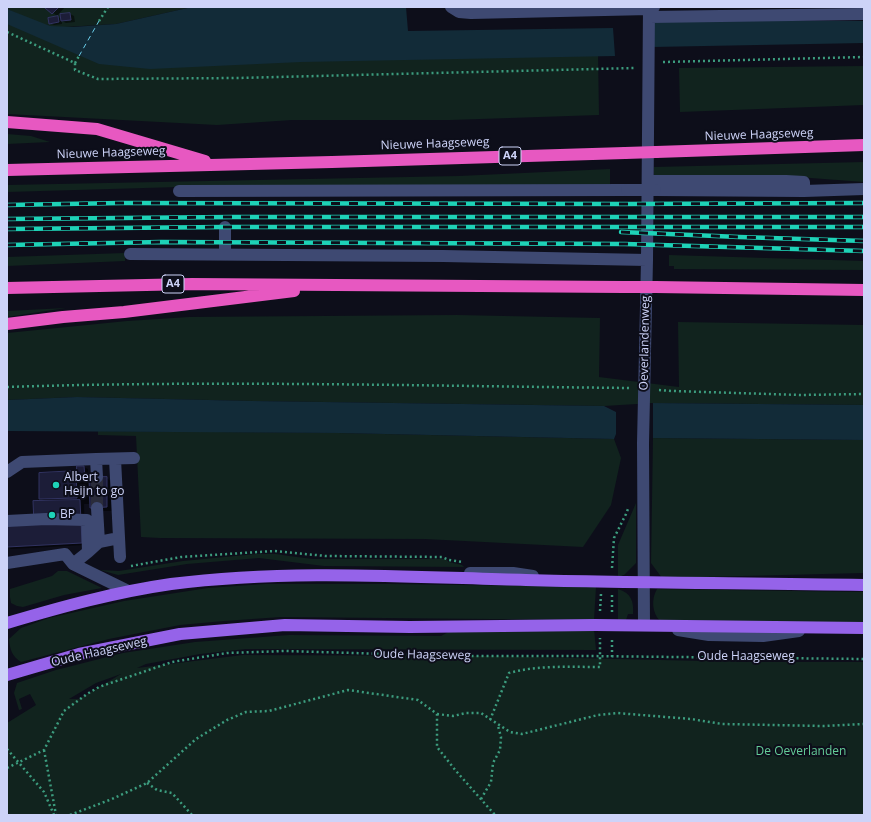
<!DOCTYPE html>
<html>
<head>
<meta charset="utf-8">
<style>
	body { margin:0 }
	#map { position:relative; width:871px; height:822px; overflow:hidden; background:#0d0e1a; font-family:"Open Sans",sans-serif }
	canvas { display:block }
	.frame { position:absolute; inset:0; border:8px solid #cdd3f8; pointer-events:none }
</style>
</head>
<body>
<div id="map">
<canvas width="871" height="822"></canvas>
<div class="frame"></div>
</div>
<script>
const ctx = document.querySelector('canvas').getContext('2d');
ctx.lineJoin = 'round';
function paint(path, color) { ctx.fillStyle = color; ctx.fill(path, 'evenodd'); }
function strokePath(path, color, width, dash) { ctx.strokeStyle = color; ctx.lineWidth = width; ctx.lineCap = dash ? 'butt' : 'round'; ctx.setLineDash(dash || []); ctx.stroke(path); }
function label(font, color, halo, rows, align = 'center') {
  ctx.font = font + ' "Open Sans",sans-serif'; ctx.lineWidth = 4; ctx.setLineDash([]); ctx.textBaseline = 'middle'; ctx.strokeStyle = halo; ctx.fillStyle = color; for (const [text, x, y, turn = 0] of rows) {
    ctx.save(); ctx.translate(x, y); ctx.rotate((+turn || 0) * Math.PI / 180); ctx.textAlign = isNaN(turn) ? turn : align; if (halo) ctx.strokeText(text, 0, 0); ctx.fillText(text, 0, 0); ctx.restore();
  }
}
const green = new Path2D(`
	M7 7H192L116 24 48 28 7 9Z
	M7 21 70 46 598 53 599 115 450 120H292L217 125 7 114Z
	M864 66V105L680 112 679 68Z
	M7 134 31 136 50 142 7 144Z
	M864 162V182L784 176 654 175V167Z
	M610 169V185L213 186 7 192V185L459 176Z
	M125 253V261L7 266V257Z
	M669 255 864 261V270L674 269V266H669Z
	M66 308 7 317V311Z
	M457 315 600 318 599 377 679 387 678 322 864 325V405L653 403 604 406 253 401 77 397 7 400V333L127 321 189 317Z
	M98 431 339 433 614 439 621 458 611 505 583 547 425 539 160 538 141 537 136 436 98 435Z
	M653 438 864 440V573L662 578 651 563Z
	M636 503V563L624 575 618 577V545Z
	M256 554H276L289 556 313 559H446L449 562 462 565 464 567 324 566 259 558 187 564 118 575 100 570 119 571 183 561Z
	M58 571H67L102 588 64 595 23 607 17 606 11 603 10 597V589L52 576Z
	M265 584H391L596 587 594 620 281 617 224 621 180 625 109 639 21 662C12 656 10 650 9 639L21 628 49 618 124 601 208 588Z
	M618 589C631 593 634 601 633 614H628L626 620H618Z
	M657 589 864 592V623L660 621C652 613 651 599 657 589Z
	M594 629 596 650 246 649 200 654 146 664 137 668 243 655 489 656 747 662H864V815H7V723L36 705 30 694 19 699 22 709 19 710 14 693 17 683 56 670 123 653 195 642 289 635 441 636 452 630ZM121 674 79 699H69L96 683Z`);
const water = new Path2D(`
	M192 7H406L408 31 613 28 615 56 301 62 150 69 99 64 7 24V9L50 26 73 27 116 24Z
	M662 21H864V43L652 47V23Z
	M77 397 253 401 604 406 616 412V434L614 439 339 433 7 431V400Z
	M653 403 864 405V440L653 438Z`);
const shadow = new Path2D(`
	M47 7H65L57 16 47 8Z
	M70 14 74 16 75 22 66 23 62 21V24L54 25 50 23 58 17 62 19Z
	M84 467 88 469V479L106 478 115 483 116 511H99L91 504H84L85 545 11 549 8 547 7 527 35 525 47 502 40 498 39 474 76 472 78 473Z`);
const ferry = new Path2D(`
	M79 56 99 21`);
const building = new Path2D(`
	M46 7H59L52 14 45 8Z
	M70 13 71 20 61 21 60 14Z
	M58 16 59 22 49 24 48 18Z
	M77 466H84L85 477 77 478Z
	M76 471 77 498 39 499V473Z
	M107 477V507L90 508 89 478 90 477Z
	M80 500 82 543 7 547V526L34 524 33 501Z`);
const minorTunnel = new Path2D(`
	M97 477V508`);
const path = new Path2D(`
	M99 21 108 7
	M7 32 75 63V70L98 79 237 78 635 68
	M663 62 864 57
	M75 63 79 56
	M7 387C214 380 422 386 630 388
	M659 390 672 391 801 395 864 394
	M131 566 181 557 274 551 326 556 442 557 449 560 462 562
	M612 568 614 538 626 514 628 509
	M600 611 601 594
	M612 612V595
	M612 657V639
	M437 714 453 716 466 713H481L510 732 522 734 598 715 617 713 691 719 722 724 823 726 864 724
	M490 720 509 673C538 665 569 667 600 667V638
	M7 749 44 792 54 815
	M44 750 56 815
	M7 768 44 750 64 711 87 694 99 687 172 662 227 653 285 651 456 656H585L864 659
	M147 783 157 790 172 793 192 815
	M481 799 491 782 493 763 500 750 501 737 498 726
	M70 815 112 799 147 783 196 739 227 720 246 712 269 711 348 690 418 700 437 714V747L456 771 495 815`);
const minor = new Path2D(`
	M451 7 459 12 471 13 649 9 654 7
	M649 17 864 14
	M648 181H786L804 182V191
	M655 190 804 191 864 189
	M179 191 627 190
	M225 227V254
	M130 254 443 256 647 260
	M96 459 134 458
	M115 459 120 557
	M7 472 22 462 96 459 97 477
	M97 508 99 542
	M7 521 46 519 87 520 88 552 73 564
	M88 552 99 542 119 538
	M7 563 65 554 73 564 128 591
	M470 573H513L533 576
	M644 625 643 443 647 260 649 7
	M678 630 709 635 763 636 799 631`);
const major = new Path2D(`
	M7 623C61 607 115 592 171 584 289 569 408 577 526 580 639 583 751 583 864 585
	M7 675 79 654 180 634 285 625 410 627 595 625 864 628`);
const highway = new Path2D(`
	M7 122 97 129 205 161
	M656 152 864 145
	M7 170 332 162 625 153
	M655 287 864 290
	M7 288 192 284 624 287
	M7 324 63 317 124 312 294 291`);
const rail = new Path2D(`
	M7 205 121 203 626 204 864 203
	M7 219 233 217H864
	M7 229 225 227H864
	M621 232 739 237 864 241
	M7 245 161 242 625 244 864 251`);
const minorBridge = new Path2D(`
	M627 190H655`);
const highwayBridge = new Path2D(`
	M625 153 656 152
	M624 287H655`);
const markers = [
	[56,485,4,"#1ed2b7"],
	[52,515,4,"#1ed2b7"]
];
const shields = [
	[510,156,22],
	[173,284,22]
];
const shieldNames = [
	["A4",510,156],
	["A4",173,284]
];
const streetNames = [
	["Nieuwe Haagseweg",759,135,-2],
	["Nieuwe Haagseweg",435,144,-2],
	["Nieuwe Haagseweg",111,153,-2],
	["Oeverlandenweg",645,343,-89],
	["Oude Haagseweg",99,652,-13],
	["Oude Haagseweg",422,655,1],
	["Oude Haagseweg",746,657]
];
const poiNames = [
	["Albert",64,478],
	["Heijn to go",64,492],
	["BP",60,515]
];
const parkNames = [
	["De Oeverlanden",801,752]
];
paint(green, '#11231e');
paint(water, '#122b38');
paint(shadow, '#0007');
strokePath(ferry, '#69ceea', 1, [5, 4]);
paint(building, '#1c1d38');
strokePath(building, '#313361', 1);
strokePath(minorTunnel, '#2a2c3b', 12, [12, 6]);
strokePath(path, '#3c9c7e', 2.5, [2, 3]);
strokePath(minor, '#3e4972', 12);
strokePath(major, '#9563e9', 12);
strokePath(highway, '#e758c1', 12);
strokePath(rail, '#1ed2b7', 4.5);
strokePath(rail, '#0d0e1a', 3, [9]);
strokePath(minorBridge, '#3e4972', 12);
strokePath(highwayBridge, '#e758c1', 12);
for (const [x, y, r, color] of markers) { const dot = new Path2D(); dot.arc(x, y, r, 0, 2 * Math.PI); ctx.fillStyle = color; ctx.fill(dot); strokePath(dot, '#0d0e1a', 1.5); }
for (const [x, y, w] of shields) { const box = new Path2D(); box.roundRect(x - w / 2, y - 9, w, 18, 3); ctx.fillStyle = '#0d0e1a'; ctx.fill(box); strokePath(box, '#cdd3f8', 1); }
label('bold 11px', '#cdd3f8', null, shieldNames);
label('12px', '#cdd3f8', '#0d0e1a', streetNames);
label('12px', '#cdd3f8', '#0d0e1a', poiNames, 'left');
label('12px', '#64cc98', '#0d0e1a', parkNames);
</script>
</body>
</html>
